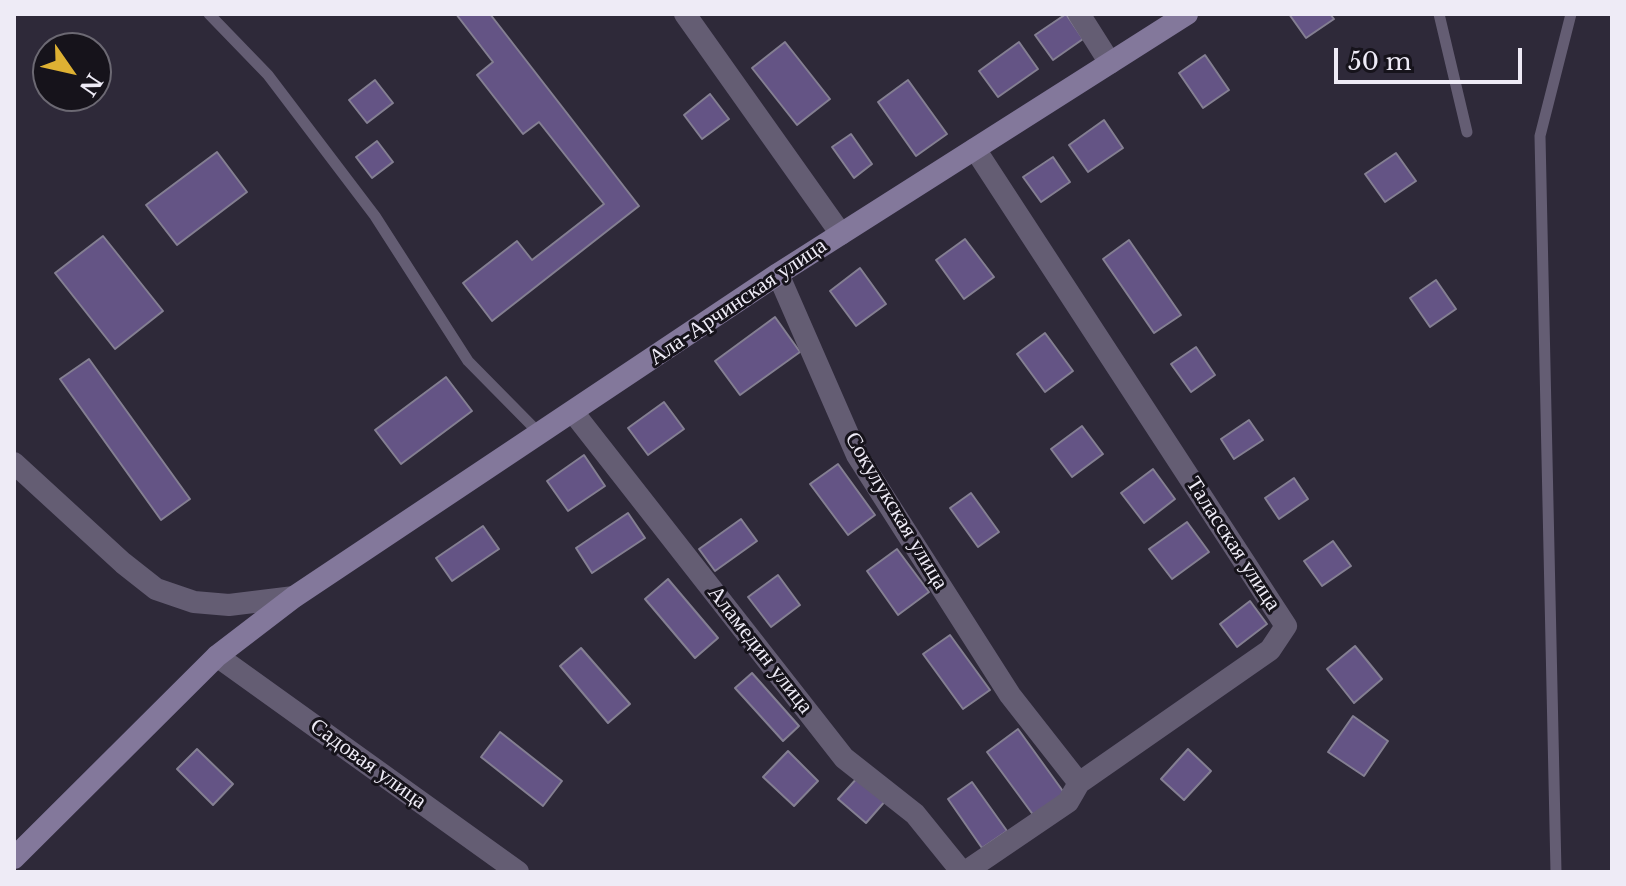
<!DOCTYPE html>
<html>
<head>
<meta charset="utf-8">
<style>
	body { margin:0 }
	#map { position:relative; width:1626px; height:886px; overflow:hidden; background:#2e2939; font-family:"Libre Baskerville",serif }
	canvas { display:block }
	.frame { position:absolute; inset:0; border:16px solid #eeebf6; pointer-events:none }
	.north { position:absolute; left:32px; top:32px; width:80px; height:80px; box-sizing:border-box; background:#16131b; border:2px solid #6c6973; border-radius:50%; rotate:124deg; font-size:22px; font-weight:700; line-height:32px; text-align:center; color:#eeebf6 }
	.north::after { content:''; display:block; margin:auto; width:28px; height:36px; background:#deb133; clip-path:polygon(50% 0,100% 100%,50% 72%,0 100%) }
	.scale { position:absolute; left:1334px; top:48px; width:188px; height:36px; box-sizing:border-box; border:4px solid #eeebf6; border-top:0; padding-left:10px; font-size:24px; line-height:28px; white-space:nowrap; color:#eeebf6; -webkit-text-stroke:6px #16131b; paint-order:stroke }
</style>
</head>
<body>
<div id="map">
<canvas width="1626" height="886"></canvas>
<div class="frame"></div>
<div class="north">N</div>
<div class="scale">50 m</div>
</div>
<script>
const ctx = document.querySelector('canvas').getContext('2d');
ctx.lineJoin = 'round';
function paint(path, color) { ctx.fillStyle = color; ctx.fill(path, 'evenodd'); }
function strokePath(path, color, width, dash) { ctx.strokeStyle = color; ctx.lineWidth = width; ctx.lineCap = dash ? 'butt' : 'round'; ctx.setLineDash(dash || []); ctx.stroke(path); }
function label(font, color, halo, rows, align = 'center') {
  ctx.font = font + ' "Libre Baskerville",serif'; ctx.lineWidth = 6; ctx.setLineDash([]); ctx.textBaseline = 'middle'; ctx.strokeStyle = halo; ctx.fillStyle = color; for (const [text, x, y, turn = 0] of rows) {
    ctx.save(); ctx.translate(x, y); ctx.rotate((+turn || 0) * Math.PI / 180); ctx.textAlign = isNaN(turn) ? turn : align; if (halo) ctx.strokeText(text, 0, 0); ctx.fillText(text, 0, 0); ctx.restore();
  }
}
const building = new Path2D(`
	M456 14H490L639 206 492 321 463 283 517 241 532 260 604 204 539 122 523 134 477 75 493 62Z
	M1066 14 1083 39 1053 60 1035 35Z
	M1289 14H1330L1334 19 1306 38Z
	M785 42 830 99 797 125 752 68Z
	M1019 42 1038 69 998 97 979 71Z
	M1205 55 1229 90 1203 108 1179 73Z
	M375 80 393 103 367 123 349 100Z
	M908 80 947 134 916 156 878 102Z
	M710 94 729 119 702 139 684 115Z
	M1104 120 1123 148 1088 172 1069 145Z
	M851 134 872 164 854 178 832 147Z
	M377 141 393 162 372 178 356 157Z
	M217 152 247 192 177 245 146 205Z
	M1396 153 1416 181 1385 202 1365 174Z
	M1053 157 1070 182 1041 202 1023 177Z
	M103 236 163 311 115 349 55 273Z
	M965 239 994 277 964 299 936 260Z
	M1129 240 1181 315 1154 333 1103 259Z
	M860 268 886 304 856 326 830 291Z
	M1436 280 1456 309 1430 327 1410 298Z
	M775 317 800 352 740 395 715 361Z
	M1045 333 1073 371 1045 392 1017 354Z
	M1196 347 1215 375 1191 392 1171 364Z
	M89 359 190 499 161 520 60 379Z
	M446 377 472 411 401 464 375 430Z
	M664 402 684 429 648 455 628 428Z
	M1249 420 1263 440 1234 459 1221 439Z
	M1082 426 1103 454 1072 477 1051 449Z
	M584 455 605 486 568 511 547 481Z
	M838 464 875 515 848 535 810 484Z
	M1153 469 1175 499 1144 523 1121 493Z
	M1294 478 1308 499 1279 519 1265 498Z
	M971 493 999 532 978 547 950 508Z
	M628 513 645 538 592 573 576 548Z
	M741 519 757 541 715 571 699 549Z
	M1187 522 1209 552 1172 579 1149 549Z
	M483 526 499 549 452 581 436 558Z
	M1333 541 1351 566 1322 586 1304 561Z
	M897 549 929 592 898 615 867 571Z
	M778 575 800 605 771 627 748 597Z
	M668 579 718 638 695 658 645 599Z
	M1250 601 1267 624 1237 647 1220 624Z
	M950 635 990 690 963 709 923 654Z
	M1355 646 1382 679 1354 703 1327 669Z
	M581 648 630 704 608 723 560 666Z
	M752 673 799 726 783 741 735 688Z
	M1353 716 1388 741 1364 776 1328 752Z
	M1018 729 1065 794 1034 816 987 752Z
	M500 732 562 781 543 806 481 757Z
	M197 749 233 784 213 805 177 769Z
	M1188 749 1211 771 1184 800 1161 779Z
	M788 751 818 781 794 806 763 777Z
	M859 776 887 799 866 823 838 799Z
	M972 782 1007 831 982 848 948 799Z`);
const service = new Path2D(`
	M209 14 268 75 375 216 468 361 540 434
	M1439 14 1467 132
	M1556 872 1540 136 1571 14`);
const minor = new Path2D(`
	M685 14 841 234
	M1079 14 1110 63
	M778 274 857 455 1010 695 1079 783 1270 650 1286 626 975 149
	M573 412 844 758 915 814 962 872
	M217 656 518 872
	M965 872 1068 802 1079 783`);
const tertiary = new Path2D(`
	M14 463 123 563 156 589 194 602 229 605 294 597`);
const secondary = new Path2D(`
	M14 858 217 656 294 597 778 274 1187 14`);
const streetNames = [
	["Ала-Арчинская улица",738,302,-34],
	["Сокулукская улица",896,511,59],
	["Таласская улица",1233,544,57],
	["Аламедин улица",760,650,52],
	["Садовая улица",368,764,36]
];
paint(building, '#645485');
strokePath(building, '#847f92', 2);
strokePath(service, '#645d73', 11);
strokePath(minor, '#645d73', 22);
strokePath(tertiary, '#645d73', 22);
strokePath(secondary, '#83789b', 22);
label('22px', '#eeebf6', '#16131b', streetNames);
</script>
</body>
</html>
